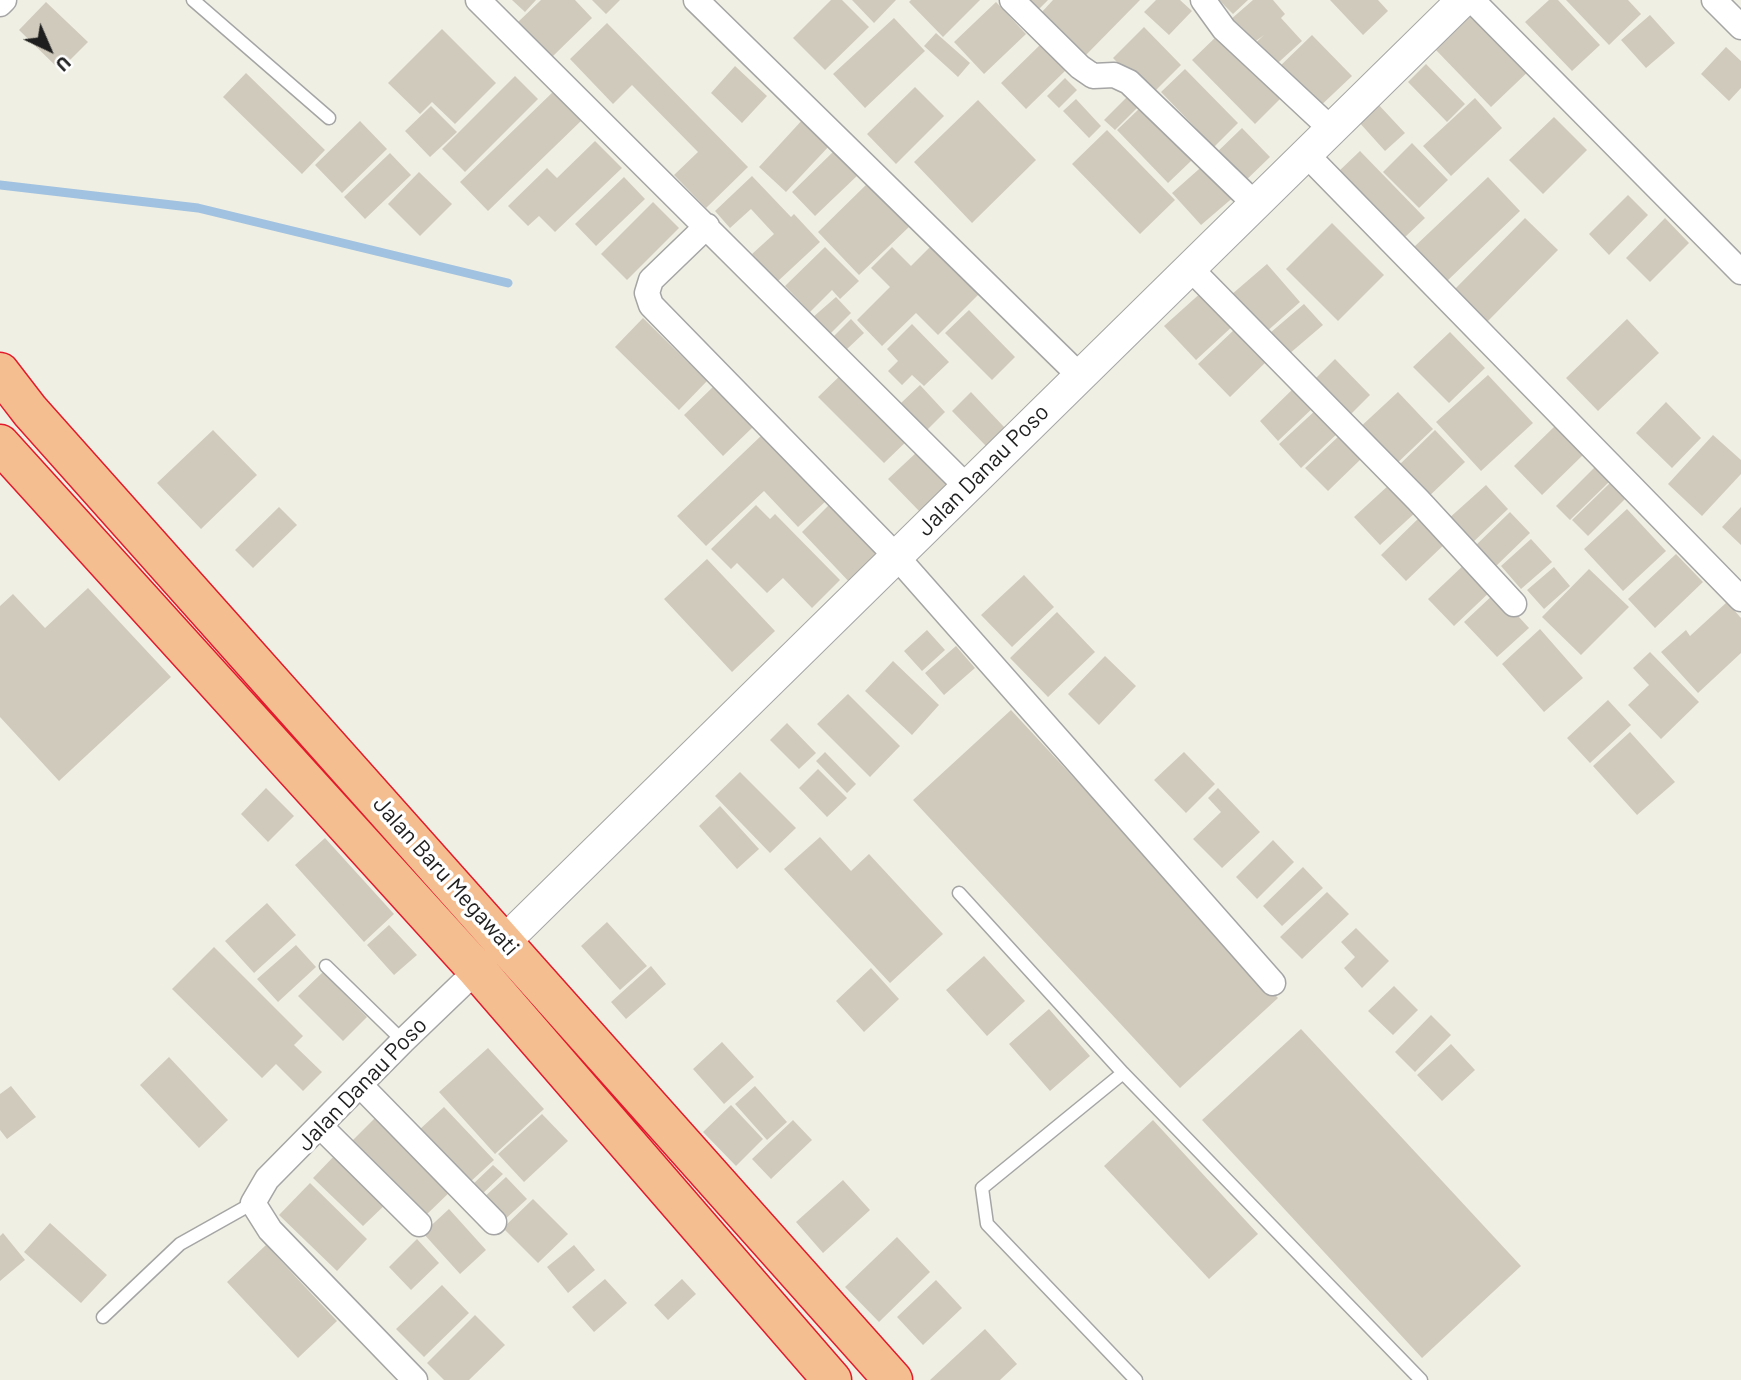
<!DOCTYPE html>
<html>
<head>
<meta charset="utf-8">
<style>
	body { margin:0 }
	#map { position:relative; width:1741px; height:1380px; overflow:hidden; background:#f0efe3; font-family:Barlow,sans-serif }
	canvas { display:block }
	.north { position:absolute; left:14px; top:14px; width:70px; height:70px; -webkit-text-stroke:5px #fff; paint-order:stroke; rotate:136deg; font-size:19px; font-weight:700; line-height:28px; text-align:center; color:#1e1e1e }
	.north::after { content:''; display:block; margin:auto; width:24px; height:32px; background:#1e1e1e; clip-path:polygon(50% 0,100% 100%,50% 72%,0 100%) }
</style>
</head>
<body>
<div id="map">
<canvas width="1741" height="1380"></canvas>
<div class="north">U</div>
</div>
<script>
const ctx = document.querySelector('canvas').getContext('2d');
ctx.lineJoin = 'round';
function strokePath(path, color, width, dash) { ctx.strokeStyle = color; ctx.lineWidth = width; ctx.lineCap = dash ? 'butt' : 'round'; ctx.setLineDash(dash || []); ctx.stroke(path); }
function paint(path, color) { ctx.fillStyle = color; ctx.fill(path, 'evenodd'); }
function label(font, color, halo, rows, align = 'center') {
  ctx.font = font + ' Barlow,sans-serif'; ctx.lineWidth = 7; ctx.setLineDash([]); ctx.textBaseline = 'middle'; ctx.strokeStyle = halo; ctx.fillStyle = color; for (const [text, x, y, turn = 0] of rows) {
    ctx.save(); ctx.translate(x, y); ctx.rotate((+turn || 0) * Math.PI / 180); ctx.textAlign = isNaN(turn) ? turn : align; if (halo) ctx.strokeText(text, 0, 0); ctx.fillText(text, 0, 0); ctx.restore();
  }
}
const stream = new Path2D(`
	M0 185 198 208 508 283`);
const building = new Path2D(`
	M512 0H536L525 12Z
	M541 0H575L592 18 552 57 518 22Z
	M592 0H620L606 14Z
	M831 0H842L869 27 825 70 793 38Z
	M852 0H896L874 23Z
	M911 0H980L943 37 909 2Z
	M1030 0H1048L1039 9Z
	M1053 0H1140L1084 57 1040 14Z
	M1156 0H1180L1192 11 1169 35 1144 12Z
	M1219 0H1248L1233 14Z
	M1253 0H1273L1285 14 1281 18 1302 41 1269 71 1249 49 1264 35 1252 44 1230 20Z
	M1330 0H1378L1388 11 1363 35Z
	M1549 0H1558L1600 45 1572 71 1525 22Z
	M1566 0H1628L1641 14 1609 45Z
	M46 2 88 42 60 70 19 30Z
	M996 2 1026 34 984 74 954 42Z
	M1479 8 1534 66 1491 107 1435 49Z
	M1650 15 1675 43 1646 68 1621 40Z
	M894 18 925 51 865 108 833 74Z
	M607 23 748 167 706 208 674 175 698 152 632 85 613 104 570 59Z
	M1144 27 1181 65 1150 96 1113 58Z
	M442 29 496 83 455 124 432 102 420 114 388 83Z
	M936 33 970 63 958 77 924 46Z
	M1220 33 1282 97 1255 124 1192 60Z
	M1312 35 1352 76 1315 111 1276 70Z
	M1041 44 1066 70 1026 109 1001 83Z
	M1726 47 1741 61V88L1729 101 1701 74Z
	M1426 64 1465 104 1447 122 1408 82Z
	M735 66 767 96 742 123 711 93Z
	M1185 69 1238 123 1214 147 1161 92Z
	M246 73 325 150 302 174 223 97Z
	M515 76 538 99 465 172 442 149Z
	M1065 78 1077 90 1059 108 1047 96Z
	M915 87 944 116 896 164 867 134Z
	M555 90 583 119 488 211 460 182Z
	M1128 96 1138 107 1115 130 1104 120Z
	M1475 98 1502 128 1451 176 1423 146Z
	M1076 99 1101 126 1089 138 1063 111Z
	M978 100 1036 160 972 223 914 162Z
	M1377 103 1405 133 1385 151 1358 121Z
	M431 106 457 132 430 157 405 131Z
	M1141 107 1192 160 1168 183 1117 130Z
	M1554 117 1587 150 1543 194 1509 160Z
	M804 118 831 144 786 192 759 167Z
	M360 121 387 149 342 193 315 165Z
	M1242 128 1270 157 1241 185 1212 157Z
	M1107 130 1175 200 1140 234 1072 164Z
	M595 141 622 168 555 232 539 216 528 226 508 206 547 168 557 178Z
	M1412 143 1448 180 1419 208 1383 172Z
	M835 150 859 174 815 216 792 192Z
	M1360 151 1425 218 1403 239 1338 172Z
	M390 153 411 175 365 219 344 197Z
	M1207 162 1236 195 1201 225 1172 193Z
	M419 172 452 204 420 236 388 204Z
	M752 176 791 217 794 214 820 242 777 282 752 254 774 234 751 209 730 228 715 211Z
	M624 177 645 199 596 246 575 224Z
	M1488 177 1520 211 1446 282 1414 247Z
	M869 182 911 225 859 275 818 232Z
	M1628 195 1648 215 1609 255 1589 234Z
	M653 202 679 228 627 280 601 254Z
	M1525 218 1558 250 1487 322 1454 290Z
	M1665 218 1689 243 1650 282 1626 258Z
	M1332 223 1384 275 1338 321 1286 269Z
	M936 241 984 289 938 335 916 313 882 346 857 320 890 287 871 268 892 247 911 266Z
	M825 247 859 281 840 299 832 290 810 312 785 286Z
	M1267 264 1300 302 1265 333 1231 295Z
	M1204 290 1235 324 1196 360 1164 326Z
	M836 297 851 313 828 336 812 318Z
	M1304 304 1323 325 1289 354 1270 333Z
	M969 310 1015 357 992 380 945 333Z
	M643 318 707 381 679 410 615 347Z
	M851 319 864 333 846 350 833 337Z
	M1627 319 1659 353 1598 411 1566 378Z
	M912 324 949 362 924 386 912 375 902 385 888 371 898 361 887 349Z
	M1236 328 1268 360 1230 397 1198 364Z
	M1450 332 1485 368 1449 403 1413 367Z
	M1335 359 1370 395 1347 418 1312 382Z
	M845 371 911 437 884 463 818 397Z
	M1488 375 1533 423 1481 471 1436 422Z
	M920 385 945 412 927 430 901 403Z
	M1297 385 1316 405 1278 441 1260 421Z
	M714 386 753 427 723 456 684 415Z
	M971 392 1005 428 986 446 952 411Z
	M1398 392 1433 429 1392 468 1357 430Z
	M1666 402 1701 438 1672 468 1636 433Z
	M1318 408 1340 431 1301 468 1279 444Z
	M1555 426 1583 455 1542 495 1514 466Z
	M213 430 257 475 201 529 157 483Z
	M1435 430 1465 462 1425 500 1395 469Z
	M763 434 827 500 798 527 764 491 706 546 677 516Z
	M1340 435 1362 458 1328 491 1305 468Z
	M1713 435 1741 460V474L1702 516 1668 484Z
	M917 452 950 487 922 514 888 479Z
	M1595 467 1610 481 1570 520 1556 506Z
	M1611 482 1626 498 1588 536 1572 520Z
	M1390 484 1416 512 1380 545 1354 517Z
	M1486 485 1508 509 1470 545 1447 520Z
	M831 503 883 557 853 586 802 532Z
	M756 505 770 519 775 514 840 580 812 608 783 578 767 593 737 563 731 569 711 549Z
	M279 507 297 525 253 568 235 550Z
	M1741 507V545L1722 527Z
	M1627 509 1666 551 1623 591 1584 549Z
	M1425 512 1450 539 1406 581 1381 555Z
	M1510 512 1530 533 1493 569 1473 548Z
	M1531 539 1552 562 1521 589 1501 566Z
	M1676 554 1703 582 1655 628 1628 599Z
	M707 559 775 631 732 672 664 599Z
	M1468 561 1494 588 1454 626 1428 599Z
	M1554 567 1570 586 1544 609 1527 590Z
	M1589 569 1629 607 1581 655 1542 617Z
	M1024 575 1054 607 1012 647 981 615Z
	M88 588 171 677 59 781 0 717V606L13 594 45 628Z
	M1496 592 1529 628 1497 657 1464 622Z
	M1727 602 1741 618V653L1698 693 1661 652 1686 630 1690 636Z
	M1057 612 1095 652 1048 697 1010 658Z
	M1540 629 1583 678 1544 712 1502 664Z
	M927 630 945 650 922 671 904 651Z
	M956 646 975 668 944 695 925 673Z
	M1650 652 1699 702 1661 739 1628 705 1649 685 1633 668Z
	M1105 656 1136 686 1099 725 1068 694Z
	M893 661 939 705 912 735 865 691Z
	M848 694 900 746 870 777 817 724Z
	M1608 700 1631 725 1590 763 1567 738Z
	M1011 710 1278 998 1180 1088 913 800Z
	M787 723 816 753 799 769 770 740Z
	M1630 732 1675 782 1637 815 1593 766Z
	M825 752 856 784 847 793 816 761Z
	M1184 752 1215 784 1186 813 1154 780Z
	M818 769 847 798 827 817 799 788Z
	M740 772 796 828 770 853 715 796Z
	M266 788 294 816 268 842 241 814Z
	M1218 788 1260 832 1222 868 1193 839 1221 812 1208 798Z
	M720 806 759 849 737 869 699 826Z
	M820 837 851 871 869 854 943 934 890 983 784 869Z
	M325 838 394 914 364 942 295 865Z
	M1273 840 1294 862 1257 899 1236 877Z
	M1303 867 1323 888 1282 926 1263 906Z
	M1327 892 1349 914 1302 959 1280 937Z
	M267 903 296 935 254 973 225 941Z
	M607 922 647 966 620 990 581 946Z
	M389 925 417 955 394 975 367 945Z
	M1356 928 1389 961 1362 988 1344 968 1355 957 1341 942Z
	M296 945 316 967 278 1002 257 979Z
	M214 947 303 1036 294 1045 322 1072 303 1091 276 1064 262 1078 172 989Z
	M984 956 1025 1001 987 1036 946 990Z
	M651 966 666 984 626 1019 611 1002Z
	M871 968 899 999 864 1032 836 1001Z
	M323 972 367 1017 343 1041 298 996Z
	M1394 986 1418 1010 1393 1035 1368 1011Z
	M1049 1009 1090 1056 1050 1091 1009 1044Z
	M1431 1015 1451 1035 1415 1072 1395 1052Z
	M1301 1029 1521 1266 1422 1358 1202 1120Z
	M722 1042 754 1077 724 1104 693 1069Z
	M1451 1044 1475 1070 1442 1101 1417 1075Z
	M488 1048 544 1109 495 1154 439 1092Z
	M169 1057 228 1120 199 1148 140 1085Z
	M11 1086 36 1117 7 1139 0 1130V1094Z
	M755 1086 787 1122 767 1140 735 1104Z
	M731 1105 763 1139 736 1166 703 1132Z
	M444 1107 494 1160 469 1183 419 1130Z
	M381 1112 454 1188 425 1216 352 1141Z
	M542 1114 568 1141 524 1182 498 1154Z
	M793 1120 812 1140 771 1179 752 1159Z
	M1153 1120 1258 1234 1209 1279 1104 1166Z
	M338 1152 389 1201 363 1226 313 1178Z
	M493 1165 503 1174 480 1196 471 1186Z
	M506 1177 527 1199 502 1222 481 1200Z
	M843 1180 870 1210 823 1253 796 1222Z
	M310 1183 367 1239 337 1271 279 1215Z
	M533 1199 568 1234 538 1263 503 1228Z
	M449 1209 486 1250 460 1274 423 1233Z
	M50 1223 107 1275 81 1303 24 1252Z
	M3 1233 25 1260 0 1281V1236Z
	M897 1237 930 1272 879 1322 845 1287Z
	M417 1239 439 1263 411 1290 389 1267Z
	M266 1245 337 1321 298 1358 227 1282Z
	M574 1245 595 1270 568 1293 547 1267Z
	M605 1279 627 1303 594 1332 572 1307Z
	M682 1279 696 1294 668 1320 654 1305Z
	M936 1280 962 1308 923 1345 897 1317Z
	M442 1285 469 1313 424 1357 396 1329Z
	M475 1315 505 1345 469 1380H444L427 1363Z
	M985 1329 1017 1364 1000 1380H930Z`);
const service = new Path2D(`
	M193 0 329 118
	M959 893 1123 1073 1421 1380
	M326 966 403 1041
	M1123 1073 982 1188 987 1224 1136 1380
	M103 1317 180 1244 253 1203`);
const minor = new Path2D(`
	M478 0 966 486
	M696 0 1079 375
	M1012 0 1080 67 1093 76 1114 75 1129 82 1254 203
	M1203 0 1224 29 1330 128
	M1472 0 1741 272
	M1714 0 1741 27
	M0 4 4 0
	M1305 153 1741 599
	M707 226 651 280 647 293 651 305 896 556 1273 983
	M1189 267 1418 500 1514 604
	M360 1085 494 1222
	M320 1126 419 1224
	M415 1380 270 1230 253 1203 267 1179 403 1041 477 970`);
const tertiary = new Path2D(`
	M504 942 1463 0`);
const trunk = new Path2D(`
	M0 372 30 411 893 1380
	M0 444 477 970 832 1380`);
const streetNames = [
	["Jalan Danau Poso",983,470,-45],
	["Jalan Baru Megawati",446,876,48],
	["Jalan Danau Poso",362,1084,-46]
];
strokePath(stream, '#a1c2e0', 9);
paint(building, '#d0cabc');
strokePath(service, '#a5a5a5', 15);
strokePath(minor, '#a5a5a5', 27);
strokePath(tertiary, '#a5a5a5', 34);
strokePath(trunk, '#e31a2c', 41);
strokePath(service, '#fff', 12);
strokePath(minor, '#fff', 24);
strokePath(tertiary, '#fff', 32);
strokePath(trunk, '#f5be90', 38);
label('23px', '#1e1e1e', '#fff', streetNames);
</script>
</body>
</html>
